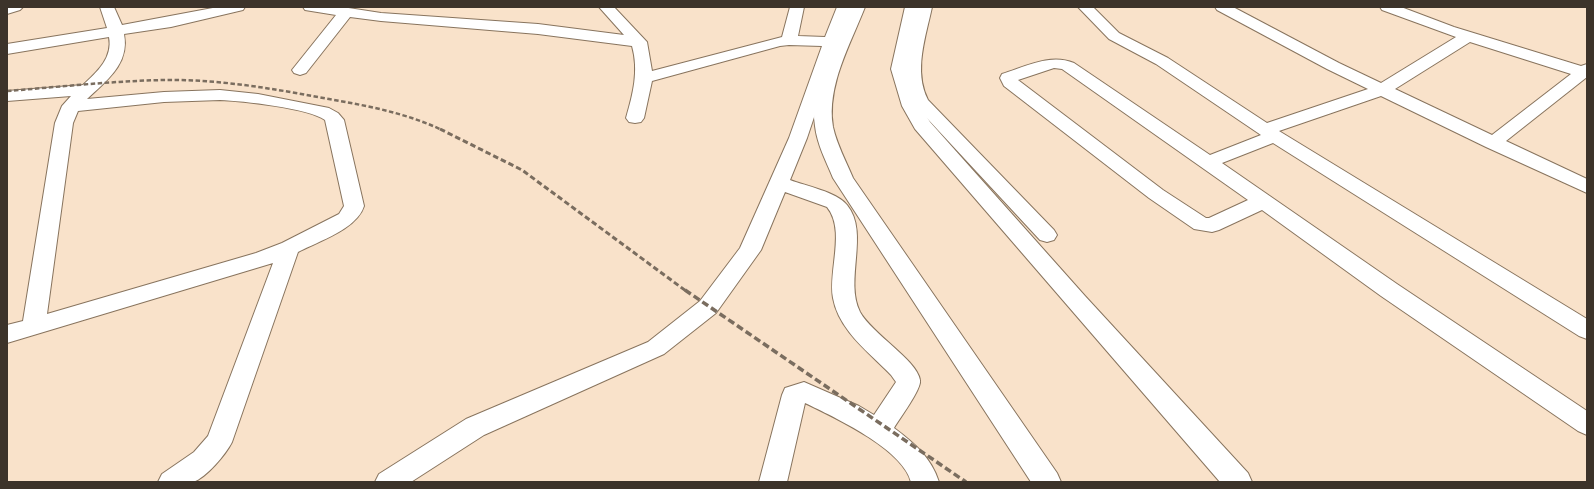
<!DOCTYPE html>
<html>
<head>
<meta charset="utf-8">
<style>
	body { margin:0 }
	#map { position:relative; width:1594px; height:489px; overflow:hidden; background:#f9e2ca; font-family:"Asap Condensed",sans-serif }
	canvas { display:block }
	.frame { position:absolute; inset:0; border:8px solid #3c332a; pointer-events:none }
</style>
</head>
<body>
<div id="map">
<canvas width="1594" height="489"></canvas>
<div class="frame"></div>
</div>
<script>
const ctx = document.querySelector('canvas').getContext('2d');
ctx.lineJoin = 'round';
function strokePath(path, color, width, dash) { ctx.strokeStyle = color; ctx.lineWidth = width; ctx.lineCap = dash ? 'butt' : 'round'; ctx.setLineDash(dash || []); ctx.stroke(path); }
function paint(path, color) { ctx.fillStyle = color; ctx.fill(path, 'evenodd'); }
const minor = new Path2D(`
	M100 7H114L122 25 218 7H245L243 10 171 27 124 34C130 64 106 81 87 99L164 92 220 90 258 94 329 108 338 113 344 120 364 206C357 229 319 241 298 252L232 442C226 454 206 478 193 482 185 484 167 482 158 482L162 474 194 452 208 436 273 263 7 343V325L23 321 55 123 62 106 71 96 7 101V91L83 85C97 72 113 58 109 37L7 54V44L107 28ZM220 100C243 101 308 108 325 120L344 206 339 214 282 243 256 253 47 314 73 123 78 111 164 102Z
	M303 7H342L381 13 538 24 624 35 599 7H614L647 42 652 71 782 37 790 7H804L798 36 825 37 837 7H851L807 138 790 180C806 186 837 192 847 205 870 233 844 280 860 312 872 334 917 360 920 380 922 389 899 419 894 428 914 443 931 457 939 482H911C903 449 834 417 805 403L787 482H759L782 395 785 388 804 382 859 406 874 415 896 382 891 375C870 353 839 331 833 298 828 271 846 230 827 207L785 192 761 250 716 313 664 354 484 435 411 482H375L379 474 466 419 648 342 700 301 740 248 789 138 822 46 789 45 780 46 652 81 644 118 641 122 635 123 629 122 626 118C633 94 639 71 632 46L538 34 381 21 350 17 306 73 300 75 294 73 292 70 336 15 305 10Z
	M918 7H932C926 36 913 71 928 100L1054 230 1057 235 1054 240 1047 242 1040 240 912 102C897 72 910 38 918 7Z
	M1078 7H1093L1119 33 1168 58 1267 123 1368 89 1327 69 1217 10 1215 7H1233L1339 63 1381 83 1456 37 1382 10 1380 7H1401L1454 27 1581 66 1587 64V77L1506 141 1587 179V193L1486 147 1381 96 1279 131 1587 319V339L1579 336 1273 143 1222 163 1397 284 1587 411V435L1578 431 1381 296 1262 210 1219 230 1212 232 1194 229 1149 198 1004 86 1000 78 1002 74C1025 67 1050 53 1074 63L1210 155 1261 135 1156 64 1109 39ZM1470 42 1571 74 1492 135 1395 89ZM1054 68 1062 69 1248 200 1209 218H1206L1163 190 1018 80Z`);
const secondary = new Path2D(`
	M7 7H23L20 10 7 14Z`);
const trunk = new Path2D(`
	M849 7H865C851 43 826 86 833 127 837 145 846 161 853 178L1057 473 1061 482H1031L833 178C826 161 817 144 815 126 809 86 834 43 849 7Z
	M905 7H921L909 69 920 106 930 122 1085 296 1248 473 1252 482H1220L915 129 902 106 891 69Z`);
const railFar2 = new Path2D(`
	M7 91C59 87 111 81 164 80 219 79 275 89 329 99 368 106 406 113 442 130`);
const railFar1 = new Path2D(`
	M440 129 522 170 686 291`);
const rail = new Path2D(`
	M685 290 966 482`);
strokePath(minor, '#88745e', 2);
strokePath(secondary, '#88745e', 2);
strokePath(trunk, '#88745e', 2);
paint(minor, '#fff');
paint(secondary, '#fff');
paint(trunk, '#fff');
strokePath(railFar2, '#7a6d5f', 2.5, [4.5, 2.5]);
strokePath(railFar1, '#7a6d5f', 3, [5.5, 3]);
strokePath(rail, '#7a6d5f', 3.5, [7, 3.5]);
</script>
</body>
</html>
